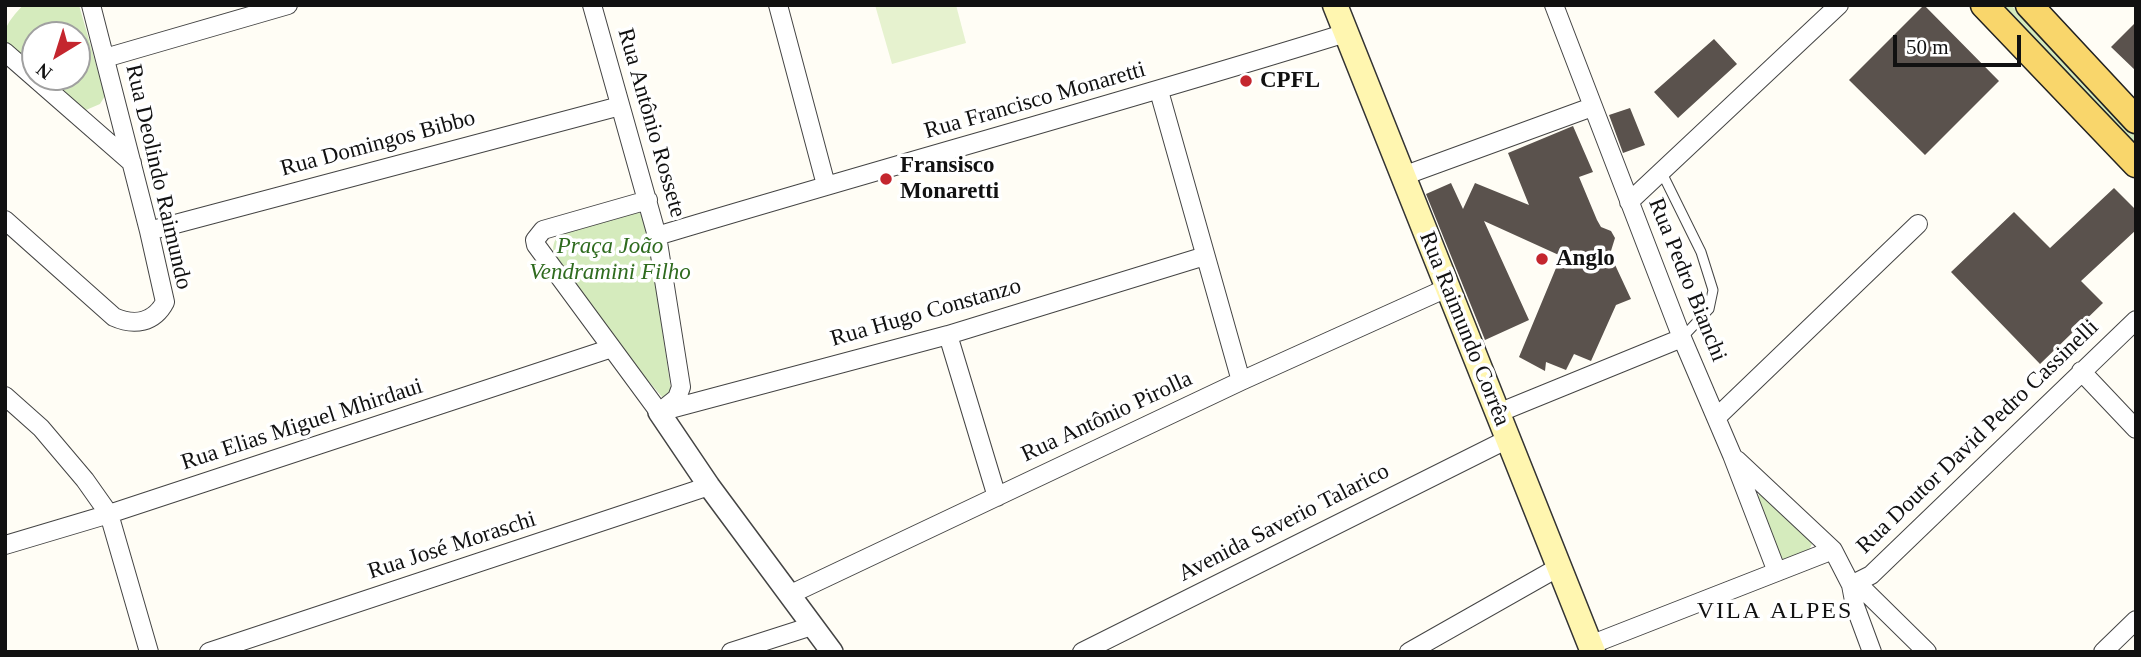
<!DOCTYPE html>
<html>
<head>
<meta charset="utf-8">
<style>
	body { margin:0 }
	#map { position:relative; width:2141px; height:657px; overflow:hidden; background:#fffdf5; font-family:"Times New Roman",serif }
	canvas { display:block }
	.frame { position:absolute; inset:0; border:7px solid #111; pointer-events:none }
	.north { position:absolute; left:21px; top:21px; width:70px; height:70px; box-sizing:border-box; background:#fff; border:2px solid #a0a0a0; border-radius:50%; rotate:218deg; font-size:19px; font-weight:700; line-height:28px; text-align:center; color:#111 }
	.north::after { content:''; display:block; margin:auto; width:24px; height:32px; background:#c4262e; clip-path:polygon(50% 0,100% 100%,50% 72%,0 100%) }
	.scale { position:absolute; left:1893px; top:35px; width:128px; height:32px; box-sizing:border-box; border:4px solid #111; border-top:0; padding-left:9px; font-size:21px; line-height:24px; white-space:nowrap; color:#111; -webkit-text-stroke:5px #fff; paint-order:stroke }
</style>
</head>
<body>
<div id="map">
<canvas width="2141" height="657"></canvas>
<div class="frame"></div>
<div class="north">N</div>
<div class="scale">50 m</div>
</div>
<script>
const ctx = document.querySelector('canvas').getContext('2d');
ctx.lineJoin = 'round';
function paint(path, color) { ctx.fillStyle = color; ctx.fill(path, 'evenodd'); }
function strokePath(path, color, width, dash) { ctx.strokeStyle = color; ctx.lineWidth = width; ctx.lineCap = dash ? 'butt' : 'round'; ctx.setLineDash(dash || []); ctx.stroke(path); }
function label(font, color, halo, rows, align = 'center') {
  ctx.font = font + ' "Times New Roman",serif'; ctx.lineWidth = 7; ctx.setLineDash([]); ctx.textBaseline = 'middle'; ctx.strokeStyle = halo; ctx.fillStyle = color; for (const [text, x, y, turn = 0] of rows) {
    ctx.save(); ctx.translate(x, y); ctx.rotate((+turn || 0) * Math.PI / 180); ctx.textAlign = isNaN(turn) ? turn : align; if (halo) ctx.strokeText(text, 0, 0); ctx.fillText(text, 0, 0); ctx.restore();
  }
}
const green = new Path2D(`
	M23 5H79L105 96 100 104 86 110 78 106 44 77H77V35H35V69L7 46C0 28 12 18 23 5Z
	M1997 5H2011L2136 136V150Z
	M637 210 644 218 647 226 671 390 666 397H662L629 358 555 258C551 247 554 240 561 231Z
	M1761 491 1767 492 1810 541 1812 544 1809 550 1785 561 1779 556 1758 496Z`);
const pitch = new Path2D(`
	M875 5H956L966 43 892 64Z`);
const building = new Path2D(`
	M1924 5 1999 81 1925 155 1849 80Z
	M2136 22V71L2111 47Z
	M1714 39 1737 64 1678 118 1654 92Z
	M1630 108 1645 145 1623 153 1609 115Z
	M1573 126 1593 172 1579 177 1597 220 1601 227 1611 231 1615 238 1610 254 1631 299 1616 305 1591 361 1574 354 1566 370 1546 362 1545 371 1519 357 1561 256 1484 221 1529 320 1485 340 1426 194 1451 183 1463 209 1475 183 1529 205 1508 153Z
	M2114 188 2136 210V230L2081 281 2103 303 2040 364 1951 272 2014 212 2050 248Z`);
const service = new Path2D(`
	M1661 171 1701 252 1713 290 1709 309 1682 338`);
const minor = new Path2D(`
	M592 5 657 236 681 387 677 398 662 410
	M778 5 826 185
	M1554 5 1682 338 1732 455 1777 572
	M5 52 132 163
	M105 58 288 5
	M1159 91 1241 381
	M1403 176 1592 107
	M648 200 543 230 535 240 536 245 659 412
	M1629 202 1839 5
	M5 220 114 317C134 326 154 323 165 302L149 231 91 5
	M149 231 620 106
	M657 236C886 167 1117 104 1346 33
	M948 335 997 497
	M2081 371 2136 429
	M5 396 41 428 85 480 109 514 149 652
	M659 412 948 335 1205 256
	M1498 413 1682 338
	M1717 417 1918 224
	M1737 460 1833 550 1851 585 1863 589 1927 652
	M5 545 109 514 612 348
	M791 594 1241 381 1447 288
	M1590 645 1833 550
	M209 652 709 486
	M731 652 812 626
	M1082 652 1508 439
	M1409 652 1559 567
	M1872 652 1855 606 1851 585 1871 575 2136 320
	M2103 652 2136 620`);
const tertiary = new Path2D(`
	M659 412 709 486 832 652`);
const secondary = new Path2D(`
	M1335 5 1593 652`);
const primary = new Path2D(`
	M1984 5 2136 164
	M2029 5 2136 120`);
const markers = [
	[1246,81,7,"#c4262e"],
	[886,179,7,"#c4262e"],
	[1542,259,7,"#c4262e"]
];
const poiNames = [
	["CPFL",1260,81],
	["Fransisco",900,166],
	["Monaretti",900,192],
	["Anglo",1556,259]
];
const streetNames = [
	["Rua Francisco Monaretti",1035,101,-16],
	["Rua Antônio Rossete",651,123,74],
	["Rua Domingos Bibbo",378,144,-15],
	["Rua Deolindo Raimundo",158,177,77],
	["Rua Pedro Bianchi",1687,280,68],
	["Rua Hugo Constanzo",926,313,-16],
	["Rua Raimundo Corrêa",1464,329,68],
	["Rua Antônio Pirolla",1107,417,-25],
	["Rua Elias Miguel Mhirdaui",302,425,-18],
	["Rua Doutor David Pedro Cassinelli",1978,437,-44],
	["Avenida Saverio Talarico",1284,523,-27],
	["Rua José Moraschi",452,546,-18]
];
const parkNames = [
	["Praça João",610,247],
	["Vendramini Filho",610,273]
];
const neighbourhoodNames = [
	["VILA ALPES",1775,612]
];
paint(green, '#d5ebbd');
paint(pitch, '#e6f2cf');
paint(building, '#5a524d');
strokePath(service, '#444', 11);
strokePath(minor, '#444', 20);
strokePath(tertiary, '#444', 24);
strokePath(secondary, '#333', 27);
strokePath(primary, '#222', 29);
strokePath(service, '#fff', 9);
strokePath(minor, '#fff', 18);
strokePath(tertiary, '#fff', 21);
strokePath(secondary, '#fff6b0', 24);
strokePath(primary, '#f9d66b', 26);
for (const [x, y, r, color] of markers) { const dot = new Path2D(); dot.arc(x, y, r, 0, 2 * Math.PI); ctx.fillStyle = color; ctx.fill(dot); strokePath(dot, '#fff', 2.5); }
label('bold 23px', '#111', '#fff', poiNames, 'left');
label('23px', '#111', '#fff', streetNames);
label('italic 23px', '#2f6b1f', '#fff', parkNames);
ctx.letterSpacing = '2px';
label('24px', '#111', '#fff', neighbourhoodNames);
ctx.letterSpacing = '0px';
</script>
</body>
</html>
